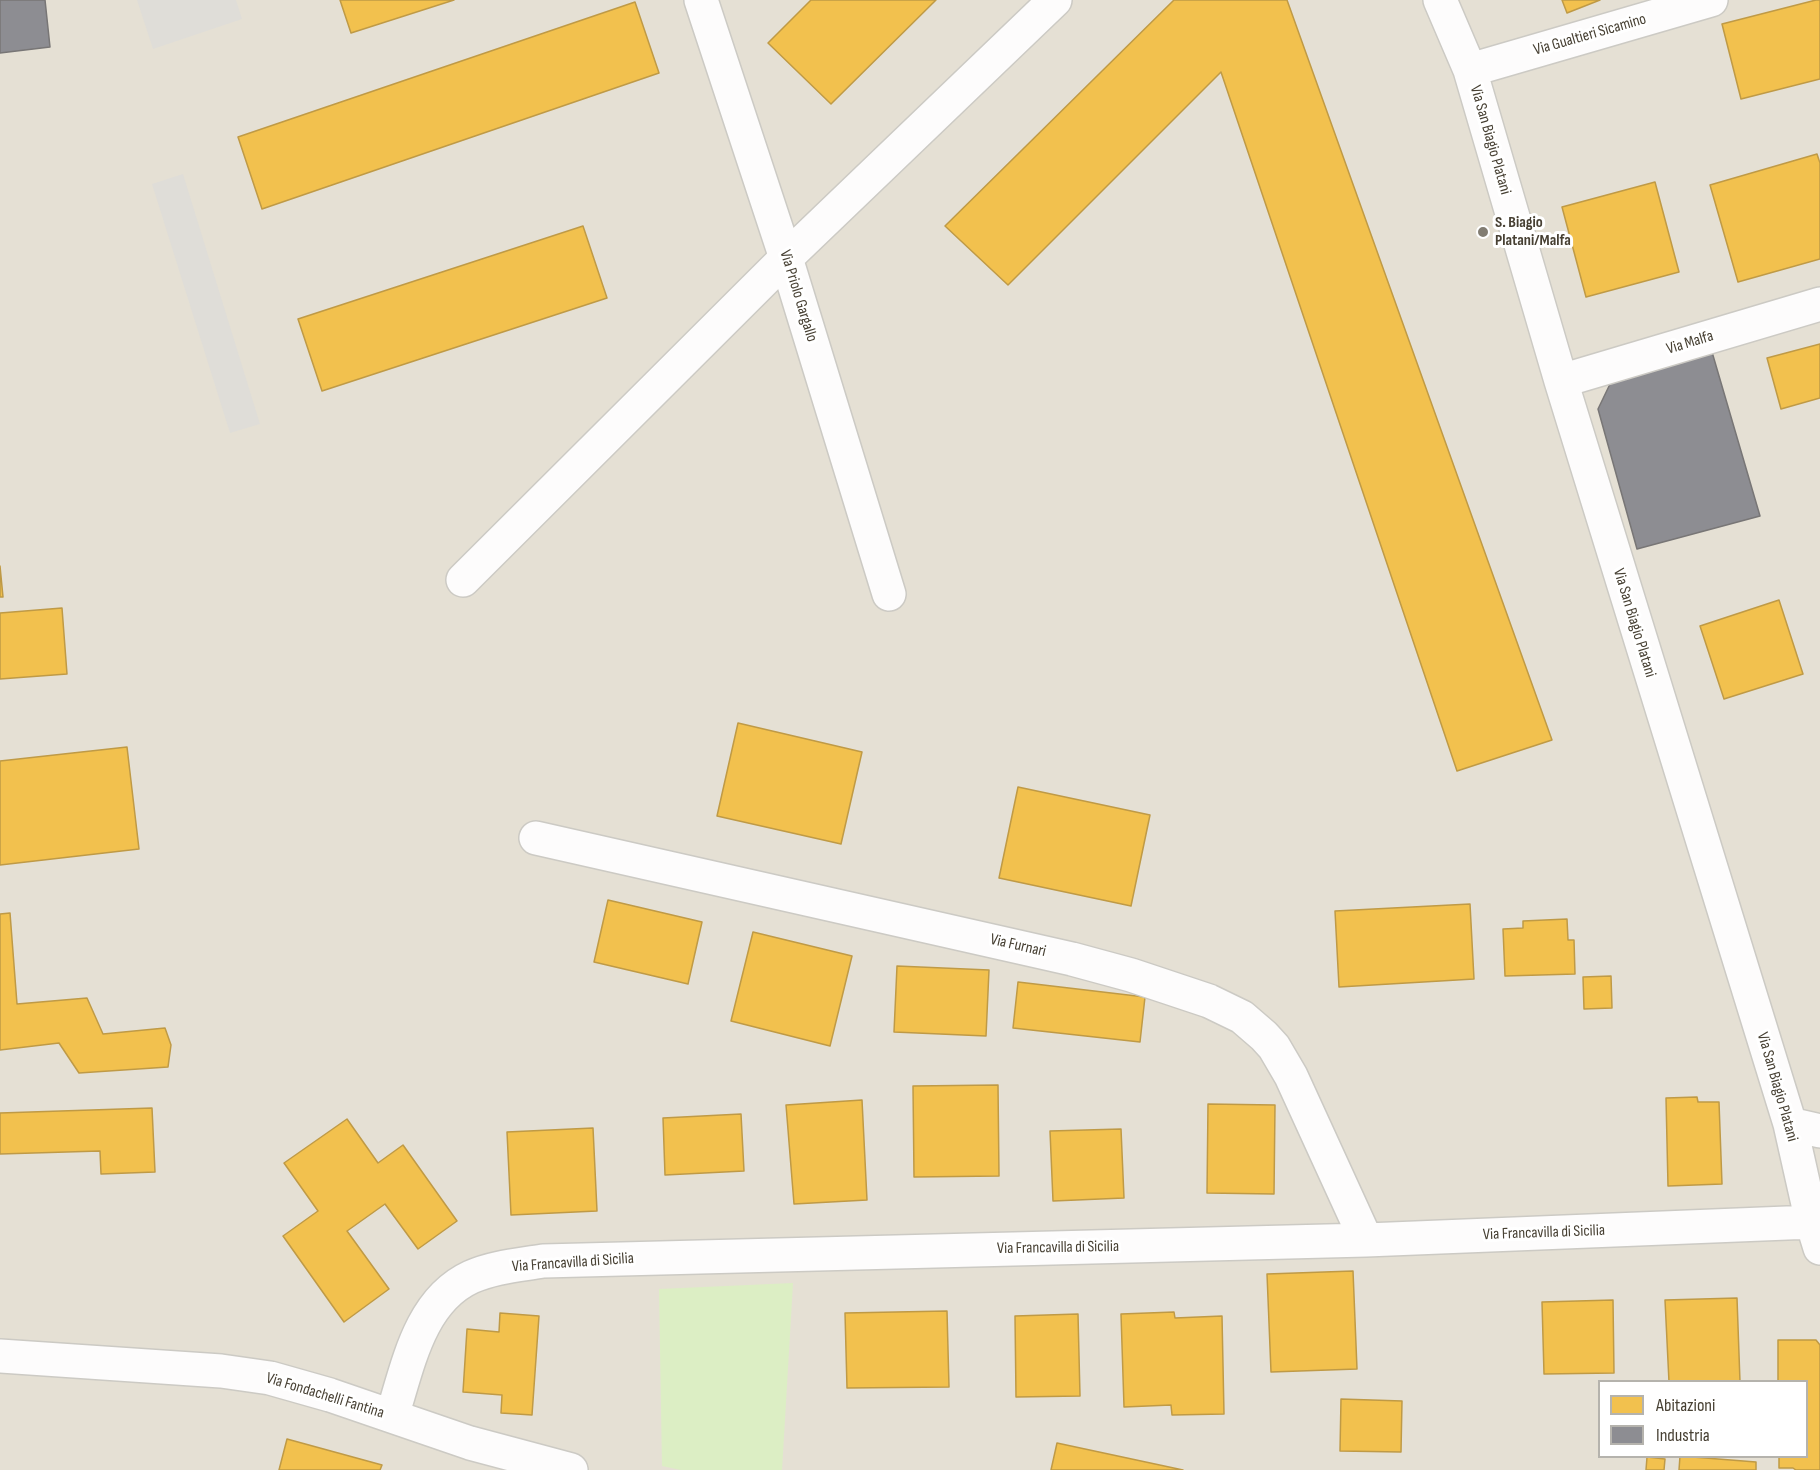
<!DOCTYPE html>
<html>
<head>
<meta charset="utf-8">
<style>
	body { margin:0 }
	#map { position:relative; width:1820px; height:1470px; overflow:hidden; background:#f0eee8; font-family:"Sofia Sans Condensed",sans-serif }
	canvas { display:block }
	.legend { position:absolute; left:1598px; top:1380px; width:210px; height:78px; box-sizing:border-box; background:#fff; border:2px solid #b5b3ad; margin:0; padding:8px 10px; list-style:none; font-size:18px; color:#474033 }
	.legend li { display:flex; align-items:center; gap:12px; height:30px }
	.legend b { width:30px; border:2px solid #b5b3ad }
</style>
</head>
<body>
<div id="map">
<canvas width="1820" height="1470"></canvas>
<ul class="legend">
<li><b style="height:16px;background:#f2c14e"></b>Abitazioni</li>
<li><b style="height:16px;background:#8d8d92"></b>Industria</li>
</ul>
</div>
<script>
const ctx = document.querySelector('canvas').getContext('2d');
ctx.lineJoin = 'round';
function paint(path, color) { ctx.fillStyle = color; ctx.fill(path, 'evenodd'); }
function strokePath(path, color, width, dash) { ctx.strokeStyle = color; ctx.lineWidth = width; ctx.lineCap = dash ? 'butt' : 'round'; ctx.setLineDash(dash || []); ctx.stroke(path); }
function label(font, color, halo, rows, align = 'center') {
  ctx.font = font + ' "Sofia Sans Condensed",sans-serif'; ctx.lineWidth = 6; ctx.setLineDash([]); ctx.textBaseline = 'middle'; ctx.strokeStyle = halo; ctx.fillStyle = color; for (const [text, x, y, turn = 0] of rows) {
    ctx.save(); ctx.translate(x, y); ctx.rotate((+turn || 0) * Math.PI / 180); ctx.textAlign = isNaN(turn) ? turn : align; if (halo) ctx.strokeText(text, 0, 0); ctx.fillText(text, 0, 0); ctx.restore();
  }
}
const residential = new Path2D(`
	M0 0H1820V1470H0ZM1600 1382H1806V1456H1600Z`);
const green = new Path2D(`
	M793 1283 782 1470H681L662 1466 659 1289Z`);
const parking = new Path2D(`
	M137 0H236L242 19 153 49Z
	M183 174 260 424 230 433 152 184Z`);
const homes = new Path2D(`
	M340 0H454L351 33Z
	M811 0H936L831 104 768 43Z
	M1174 0H1287L1552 740 1457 771 1221 72 1008 285 945 226Z
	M1562 0H1600L1567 13Z
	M1816 0H1820V79L1741 99 1722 24Z
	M635 2 659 73 262 209 238 137Z
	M1817 154 1820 163V259L1738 282 1710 185Z
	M1655 182 1679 272 1586 297 1562 207Z
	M583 226 607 298 322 391 298 319Z
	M1820 344V398L1781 409 1767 358Z
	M0 566 3 597H0Z
	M1779 600 1803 674 1724 699 1700 626Z
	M62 608 67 674 0 679V613Z
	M738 723 862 752 841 844 717 816Z
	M127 747 139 849 0 865V761Z
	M1018 787 1150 815 1131 906 999 878Z
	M608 900 702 922 688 984 594 962Z
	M1470 904 1474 979 1339 987 1335 911Z
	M10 913 17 1004 87 998 103 1034 165 1028 171 1045 168 1067 79 1073 59 1043 0 1050V914Z
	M1567 919 1568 940H1574L1575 974 1505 976 1503 929 1523 928V921Z
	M753 932 852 956 830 1046 731 1021Z
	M897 966 989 970 986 1036 894 1032Z
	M1611 976 1612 1008 1584 1009 1583 977Z
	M1018 982 1145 997 1140 1042 1013 1028Z
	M998 1085 999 1176 914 1177 913 1086Z
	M1697 1097 1698 1102H1719L1722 1184 1668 1186 1666 1098Z
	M862 1100 867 1200 794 1204 786 1105Z
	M1208 1104 1275 1105 1274 1194 1207 1193Z
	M152 1108 155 1172 101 1174 100 1151 0 1154V1113Z
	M741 1114 744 1171 665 1175 663 1118Z
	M347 1119 378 1163 403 1145 457 1221 418 1249 385 1204 347 1231 389 1289 344 1322 283 1236 318 1211 284 1163Z
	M593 1128 597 1211 511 1215 507 1132Z
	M1121 1129 1124 1198 1053 1201 1050 1131Z
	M1353 1271 1357 1369 1271 1372 1267 1274Z
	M1737 1298 1740 1382H1669L1665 1300Z
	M1613 1300 1614 1373 1544 1374 1542 1302Z
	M947 1311 949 1387 847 1388 845 1313Z
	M1174 1312 1175 1318 1222 1316 1224 1414 1172 1415 1171 1405 1124 1407 1121 1314Z
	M500 1313 539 1316 532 1415 501 1413 502 1395 463 1392 467 1329 499 1332Z
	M1078 1314 1080 1396 1016 1397 1015 1316Z
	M1778 1340H1816L1820 1345V1470H1796L1793 1468H1779V1456H1806V1382H1778Z
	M1341 1399 1402 1401 1401 1452 1340 1451Z
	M287 1439 382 1465 380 1470H279Z
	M1057 1443 1183 1470H1051Z
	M1680 1456 1756 1462V1470H1679Z
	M1647 1457 1665 1459 1664 1470H1646Z`);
const industry = new Path2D(`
	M0 0H45L50 47 0 53Z
	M1712 352 1760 516 1637 549 1598 409 1611 382Z`);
const minor = new Path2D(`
	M701 0 786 258 889 594
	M1440 0 1470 70 1561 381 1790 1124 1812 1222 1820 1248
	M1470 70 1711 0
	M1561 381 1820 304
	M463 580 786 258 1055 0
	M536 838 1072 959 1131 975 1209 1001 1242 1017 1264 1036 1274 1047 1291 1076 1366 1240
	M1790 1124 1820 1131
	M0 1356 221 1371 270 1378 330 1395 470 1443 571 1470
	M392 1416C408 1366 419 1301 471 1277 493 1267 519 1265 543 1261L1366 1240 1812 1222`);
const markers = [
	[1483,232,6,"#827d72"]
];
const streetNames = [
	["Via Gualtieri Sicamino",1590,35,-16],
	["Via San Biagio Platani",1490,140,74],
	["Via Priolo Gargallo",798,296,73],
	["Via Malfa",1690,343,-17],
	["Via San Biagio Platani",1634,623,73],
	["Via Furnari",1018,946,13],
	["Via San Biagio Platani",1777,1087,74],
	["Via Francavilla di Sicilia",1544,1233,-2],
	["Via Francavilla di Sicilia",1058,1248,-1],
	["Via Francavilla di Sicilia",573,1263,-4],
	["Via Fondachelli Fantina",325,1396,17]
];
const poiNames = [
	["S. Biagio",1495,223],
	["Platani/Malfa",1495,241]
];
paint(residential, '#e5e0d4');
paint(green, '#dceec4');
paint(parking, '#dfddd8');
paint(homes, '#f2c14e');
strokePath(homes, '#bf9a46', 1.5);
paint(industry, '#8d8d92');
strokePath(industry, '#787676', 1.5);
strokePath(minor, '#cccac4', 36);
strokePath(minor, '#fdfcfc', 33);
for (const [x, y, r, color] of markers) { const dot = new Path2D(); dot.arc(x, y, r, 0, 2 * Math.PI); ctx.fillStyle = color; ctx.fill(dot); strokePath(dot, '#fff', 2); }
label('16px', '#474033', '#fff', streetNames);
label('bold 16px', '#474033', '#fff', poiNames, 'left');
</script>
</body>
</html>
